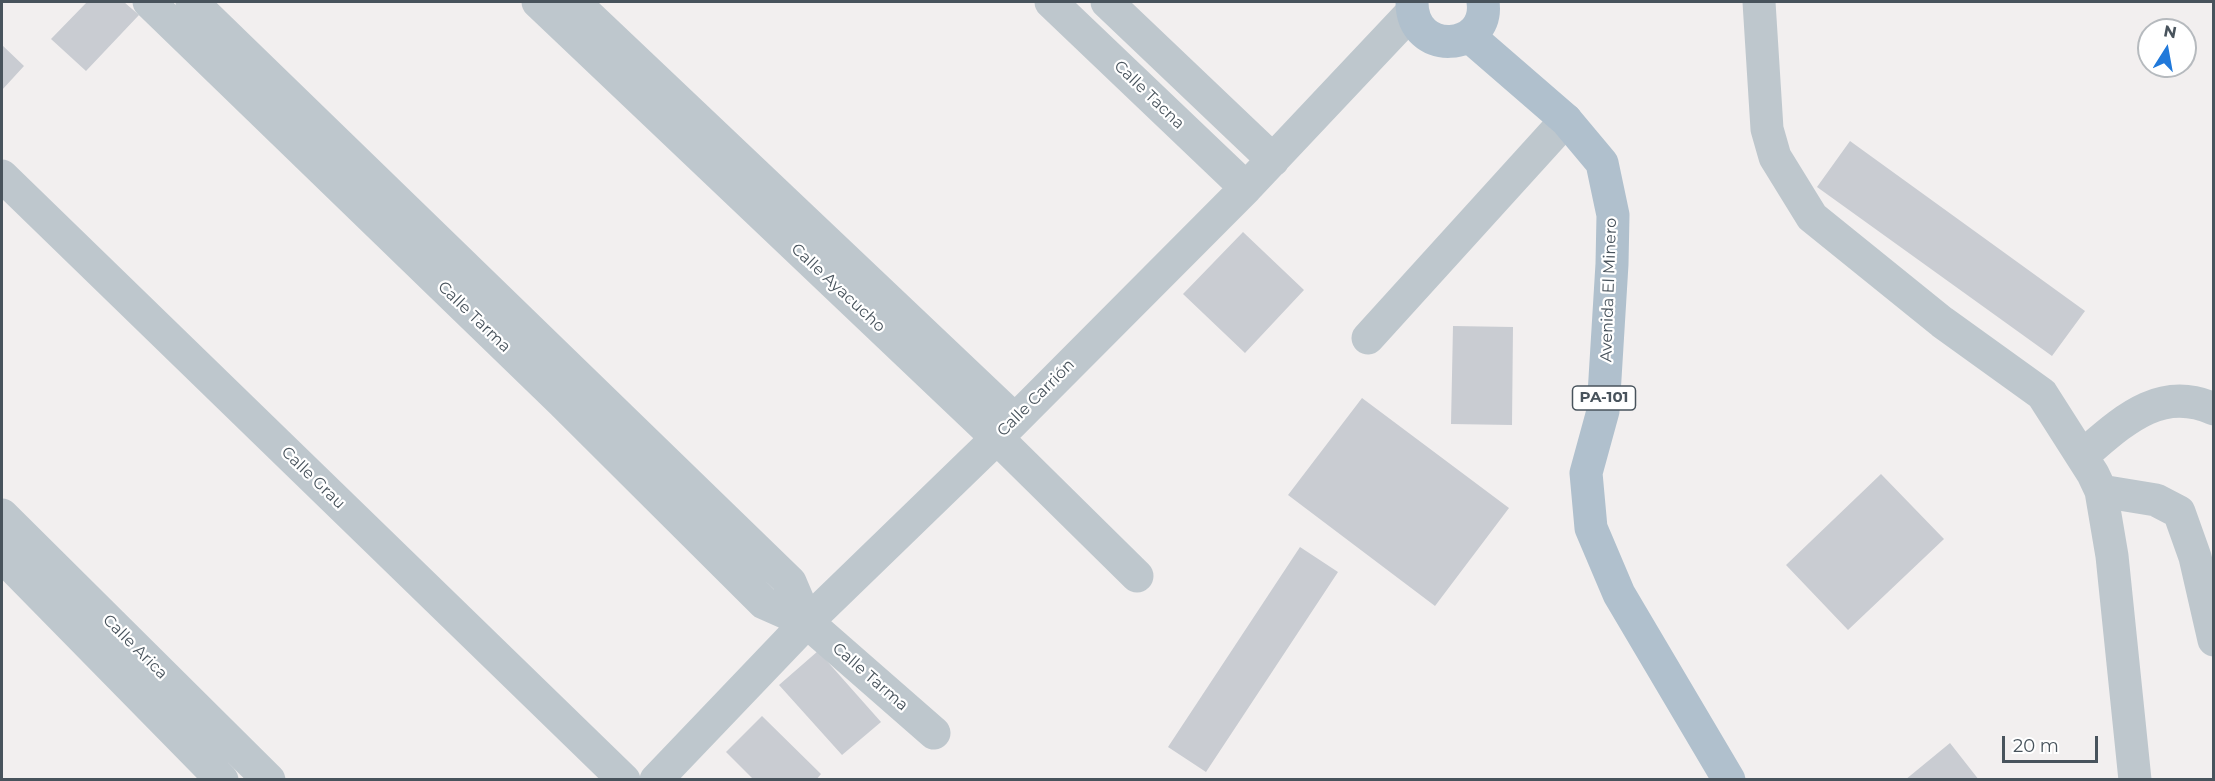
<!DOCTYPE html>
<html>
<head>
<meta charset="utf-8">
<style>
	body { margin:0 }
	#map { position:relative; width:2215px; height:781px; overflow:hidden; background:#f2efef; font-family:Montserrat,sans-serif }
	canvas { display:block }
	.frame { position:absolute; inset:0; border:3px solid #48535c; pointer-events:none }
	.north { position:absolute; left:2137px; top:18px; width:60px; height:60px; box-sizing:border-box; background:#fff; border:2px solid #b6babe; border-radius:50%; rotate:11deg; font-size:16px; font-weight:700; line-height:24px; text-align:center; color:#48535c }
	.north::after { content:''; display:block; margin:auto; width:21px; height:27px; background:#2179da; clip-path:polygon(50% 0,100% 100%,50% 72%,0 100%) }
	.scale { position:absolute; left:2002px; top:736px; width:96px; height:27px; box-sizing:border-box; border:3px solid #48535c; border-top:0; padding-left:8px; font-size:18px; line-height:21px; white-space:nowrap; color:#48535c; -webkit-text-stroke:4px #fff; paint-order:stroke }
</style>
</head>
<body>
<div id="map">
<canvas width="2215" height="781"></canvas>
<div class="frame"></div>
<div class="north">N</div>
<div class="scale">20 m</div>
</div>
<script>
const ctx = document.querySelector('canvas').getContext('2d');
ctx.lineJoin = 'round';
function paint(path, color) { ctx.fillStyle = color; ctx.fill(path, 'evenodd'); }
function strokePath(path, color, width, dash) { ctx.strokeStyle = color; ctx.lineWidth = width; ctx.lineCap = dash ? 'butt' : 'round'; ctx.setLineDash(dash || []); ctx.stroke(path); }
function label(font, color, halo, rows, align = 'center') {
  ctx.font = font + ' Montserrat,sans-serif'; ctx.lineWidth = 4.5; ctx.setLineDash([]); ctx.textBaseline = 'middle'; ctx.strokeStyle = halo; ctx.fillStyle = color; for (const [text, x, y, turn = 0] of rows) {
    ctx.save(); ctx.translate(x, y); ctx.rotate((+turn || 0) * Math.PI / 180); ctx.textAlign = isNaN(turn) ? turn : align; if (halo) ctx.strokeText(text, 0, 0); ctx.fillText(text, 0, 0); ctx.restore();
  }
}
const building = new Path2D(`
	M87 2H124L139 15 86 71 51 39Z
	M2 45 24 66 2 90Z
	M1850 141 2085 311 2052 356 1817 187Z
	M1243 232 1304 290 1245 353 1183 294Z
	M1453 326 1513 327 1512 425 1451 424Z
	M1362 398 1509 508 1435 606 1288 495Z
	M1881 474 1944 539 1848 630 1786 565Z
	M1300 547 1338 572 1206 772 1168 747Z
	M818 651 881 722 842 755 779 685Z
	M762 716 821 774 816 780H754L726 752Z
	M1950 743 1979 780H1905Z`);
const minor = new Path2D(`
	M149 2 562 402 764 603 807 622 934 733
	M192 2 790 582 807 622
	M538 2 997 438 1137 576
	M574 2 1015 420
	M1051 2 1246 188
	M1107 2 1273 160
	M1759 2 1767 129 1775 157 1812 217 1942 322 2042 394 2093 474 2101 491 2112 556 2135 780
	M2 176 624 780
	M1368 338 1566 120
	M2082 456C2121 423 2159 384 2214 409
	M2101 491 2156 500 2179 512 2195 557 2214 640
	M2 515 269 780
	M2 556 222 780
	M656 780 807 622 997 438 1246 188 1412 12`);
const major = new Path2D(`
	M1412 2C1412 58 1490 51 1483 2
	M1469 36 1566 120 1602 163 1613 215 1612 264 1603 411 1586 473 1591 528 1619 594 1729 780`);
const shields = [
	[1604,398,63]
];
const shieldNames = [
	["PA-101",1604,398]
];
const streetNames = [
	["Calle Tacna",1149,95,44],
	["Calle Ayacucho",838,288,43],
	["Avenida El Minero",1609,290,-88],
	["Calle Tarma",474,317,44],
	["Calle Carrión",1036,398,-45],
	["Calle Grau",313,478,44],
	["Calle Arica",135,647,45],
	["Calle Tarma",870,677,41]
];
paint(building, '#c9ccd2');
strokePath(minor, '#bec7cd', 33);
strokePath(major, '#b0c0cd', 33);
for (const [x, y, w] of shields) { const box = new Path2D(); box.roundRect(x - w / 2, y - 12, w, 24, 4.5); ctx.fillStyle = '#fff'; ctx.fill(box); strokePath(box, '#48535c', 1.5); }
label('bold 15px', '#48535c', null, shieldNames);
label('16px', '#48535c', '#fff', streetNames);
</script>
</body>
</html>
